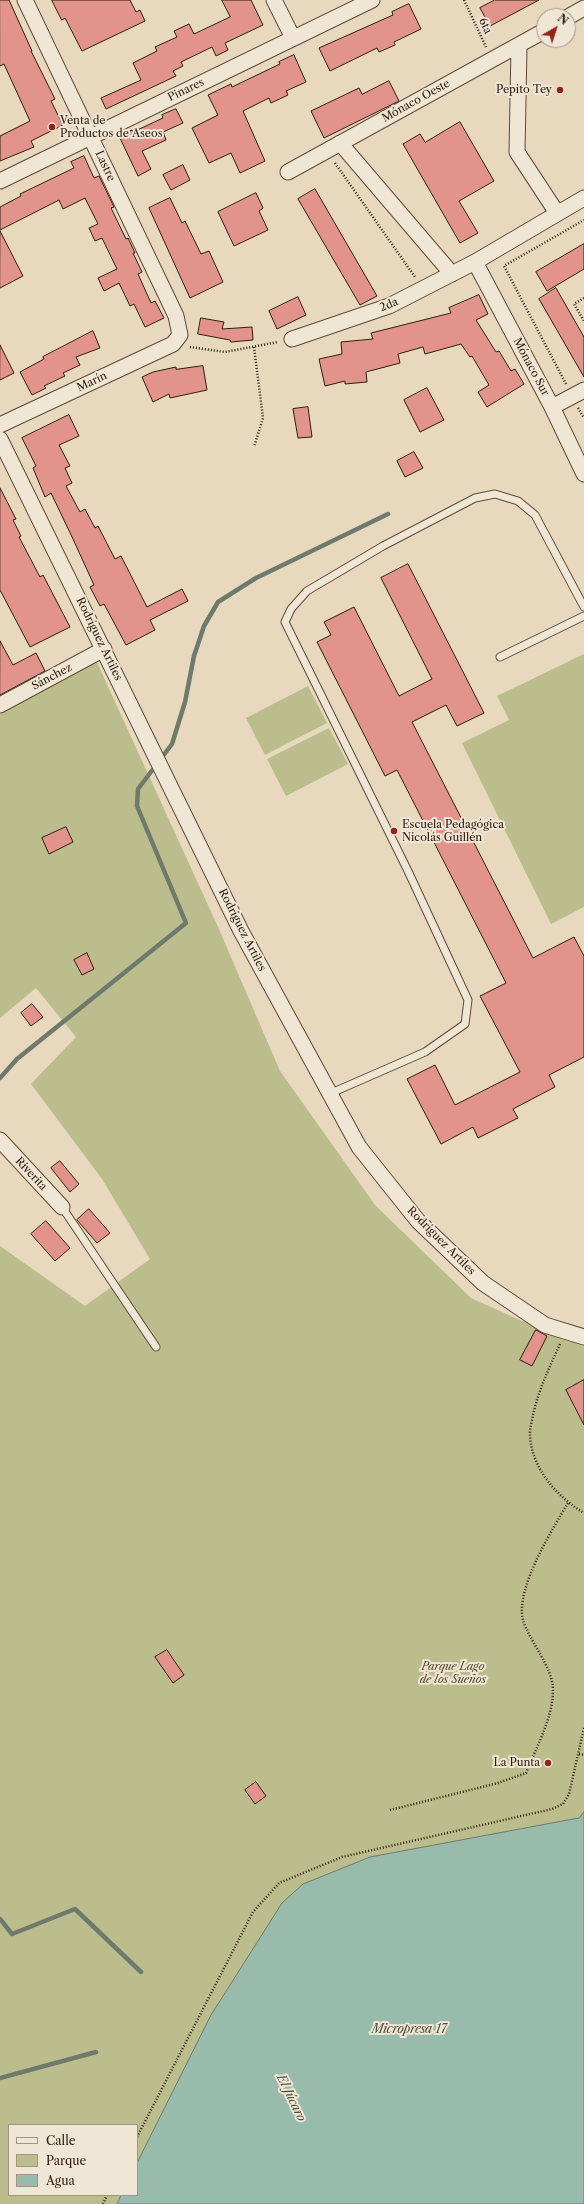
<!DOCTYPE html>
<html>
<head>
<meta charset="utf-8">
<style>
	body { margin:0 }
	#map { position:relative; width:584px; height:2204px; overflow:hidden; background:#e7d8be; font-family:"Libre Caslon Text",serif }
	canvas { display:block }
	.legend { position:absolute; left:8px; top:2124px; width:130px; height:72px; box-sizing:border-box; background:#efe6d5; border:1px solid #a39585; margin:0; padding:5px 7px; list-style:none; font-size:12px; color:#301c0d }
	.legend li { display:flex; align-items:center; gap:8px; height:20px }
	.legend b { width:20px; border:1px solid #a39585 }
	.north { position:absolute; left:536px; top:8px; width:40px; height:40px; box-sizing:border-box; background:#efe6d5; border:1px solid #a39585; border-radius:50%; rotate:39deg; font-size:11px; font-weight:700; line-height:16px; text-align:center; color:#301c0d }
	.north::after { content:''; display:block; margin:auto; width:14px; height:18px; background:#8f2418; clip-path:polygon(50% 0,100% 100%,50% 72%,0 100%) }
</style>
</head>
<body>
<div id="map">
<canvas width="584" height="2204"></canvas>
<ul class="legend">
<li><b style="height:5px;background:#efe6d5"></b>Calle</li>
<li><b style="height:11px;background:#bcbd8d"></b>Parque</li>
<li><b style="height:11px;background:#98bbab"></b>Agua</li>
</ul>
<div class="north">N</div>
</div>
<script>
const ctx = document.querySelector('canvas').getContext('2d');
ctx.lineJoin = 'round';
function paint(path, color) { ctx.fillStyle = color; ctx.fill(path, 'evenodd'); }
function strokePath(path, color, width, dash) { ctx.strokeStyle = color; ctx.lineWidth = width; ctx.lineCap = dash ? 'butt' : 'round'; ctx.setLineDash(dash || []); ctx.stroke(path); }
function label(font, color, halo, rows, align = 'center') {
  ctx.font = font + ' "Libre Caslon Text",serif'; ctx.lineWidth = 4; ctx.setLineDash([]); ctx.textBaseline = 'middle'; ctx.strokeStyle = halo; ctx.fillStyle = color; for (const [text, x, y, turn = 0] of rows) {
    ctx.save(); ctx.translate(x, y); ctx.rotate((+turn || 0) * Math.PI / 180); ctx.textAlign = isNaN(turn) ? turn : align; if (halo) ctx.strokeText(text, 0, 0); ctx.fillText(text, 0, 0); ctx.restore();
  }
}
const green = new Path2D(`
	M584 654V907L551 924 462 743 509 720 497 696Z
	M95 658 218 927 280 1071 375 1205 471 1298 522 1321 584 1339V1817L370 1857 303 1884 221 1999 137 2163V2125H9V2195H121L117 2204H0V1246L85 1306 150 1259 102 1179 31 1084 76 1037 36 988 0 1018V714Z
	M308 686 327 723 265 755 246 718Z
	M329 728 348 764 286 796 267 759Z`);
const water = new Path2D(`
	M584 1812V2204H117L121 2195H137V2163L211 2015 282 1903 303 1884 370 1857 573 1819 579 1818Z`);
const stream = new Path2D(`
	M0 1078 17 1059 186 923 137 806 138 789 172 744 185 702 194 656 204 626 218 602 256 578 388 514
	M0 1919 12 1934 75 1909 141 1972
	M0 2078 96 2052`);
const building = new Path2D(`
	M0 0H9L32 51H31L55 99 51 101 63 125 31 141 34 147 0 161V136L30 121 4 64 0 66Z
	M52 0H130L136 12 140 10 145 21 82 51 65 18 62 20Z
	M222 0H251L263 25 225 43 228 50 216 56 212 47 181 62 183 66 173 71 176 76 106 109 101 98 141 80 133 63 157 51 155 47 177 37 174 31 189 24 194 34 230 17Z
	M495 0H539L490 26 480 8Z
	M409 4 421 29 394 42 395 45 379 52 377 48 330 71 319 48 393 15 392 12Z
	M294 55 306 82 286 91 288 95 271 103 269 98 243 111 265 161 240 173 231 153 209 163 192 128 218 115 208 95 231 84 232 87 280 64 279 62Z
	M389 81 399 101 324 138 311 111 359 88 362 94Z
	M176 109 183 123 163 132 166 140 142 151 151 169 138 176 119 136 132 130 133 132 163 118 162 115Z
	M460 122 494 181 459 201 478 233 460 243 403 144 420 134 425 142Z
	M84 156 94 178 99 176 114 207 111 208 126 239 128 238 135 253H133L142 272 138 274 151 303 155 301 164 318 145 327 134 304 130 306 119 283 104 291 98 278 117 269 102 238 95 241 89 228 98 224 85 198 63 209 59 200 0 230V207L21 196 20 194 74 168 71 162Z
	M183 165 190 180 171 190 163 175Z
	M315 189 377 296 360 305 298 199Z
	M256 193 263 208 259 211 268 230 234 246 218 212Z
	M170 198 182 223 185 221 201 254 209 251 223 282 190 298 149 208Z
	M0 231 23 276 0 288Z
	M584 244V269L547 291 536 272Z
	M556 288 584 337V377L539 299Z
	M479 295 488 314 476 320 496 352 499 351 511 371 515 369 524 384 487 407 478 392 489 385 472 356 470 357 461 344 425 354 423 347 398 354 400 363 366 372 367 382 345 384V381L325 386 319 359 342 354 341 342 373 339 371 333 451 313 449 308Z
	M298 297 306 315 277 329 269 311Z
	M201 318 224 322 222 329 252 327 253 340 231 342 230 340 198 334Z
	M93 331 100 348 76 357 80 365 63 373 65 376 44 386 46 388 32 395 20 372 44 359 43 357Z
	M0 345 14 373 0 380Z
	M203 366 207 390 170 398 169 394 153 402 142 377 153 372 176 367V369Z
	M427 388 444 420 420 432 404 400Z
	M308 407 312 437 298 438 293 409Z
	M69 415 79 436 59 445 70 466 65 468 72 483 66 486 80 512 85 509 95 528 98 526 115 559 121 556 147 607 182 589 188 601 150 620 155 630 126 645 104 604 100 606 90 587 94 585 73 539 51 493 45 497 33 468 36 466 22 438Z
	M414 452 423 468 405 477 397 461Z
	M0 488 16 519 13 520 21 536 19 537 40 577 43 575 70 627 30 647 0 590Z
	M408 564 484 713 457 726 446 705 412 722 533 958 574 937 584 956V1057L549 1075 555 1087 513 1109 518 1118 478 1138 473 1127 441 1144 407 1079 435 1065 455 1105 520 1072 480 996 506 983 397 770 385 776 317 642 331 635 324 622 354 607 399 696 432 679 381 578Z
	M0 641 13 665 36 653 45 671 0 695Z
	M66 827 73 842 49 854 42 838Z
	M87 953 94 969 82 975 74 960Z
	M32 1004 43 1017 31 1026 21 1013Z
	M60 1161 79 1184 70 1192 51 1168Z
	M89 1209 110 1233 97 1243 77 1220Z
	M46 1221 70 1248 55 1261 31 1234Z
	M536 1330 547 1336 532 1366 520 1360Z
	M584 1380V1425L566 1390Z
	M167 1650 184 1675 173 1683 155 1657Z
	M256 1782 266 1796 255 1804 245 1790Z`);
const path = new Path2D(`
	M464 0 486 47
	M546 16 555 10
	M335 163 415 277
	M584 298 574 304 584 321
	M190 347 225 352 278 342
	M254 347 263 418 254 447
	M566 384 504 266 584 220
	M578 408 584 418
	M560 1344C549 1368 539 1389 533 1415 532 1421 530 1427 530 1433 530 1467 557 1497 584 1513
	M579 1754 584 1755
	M390 1810 498 1783 526 1773C536 1748 553 1718 553 1690 553 1667 529 1641 523 1620 515 1589 552 1530 568 1503
	M137 2137 253 1912 279 1883 342 1857 552 1809 563 1804 569 1794 584 1728
	M103 2204 107 2195`);
const lane = new Path2D(`
	M500 657 584 616
	M329 1094 425 1052 465 1024 468 1000 408 871 285 622 291 609 307 591 383 546 475 498 495 494 518 501 535 515 584 607
	M62 1207 156 1347`);
const street = new Path2D(`
	M274 0 293 38
	M568 17 584 8
	M519 46 517 152 557 213
	M340 143 452 274
	M288 172 544 31
	M0 181 372 0
	M475 262 552 407 584 474
	M292 339 389 306 475 262 584 198
	M552 407 584 390
	M0 425 173 344 180 335 176 316 25 0
	M0 439 241 931 359 1147 418 1221 483 1283 545 1325 584 1337
	M0 705 104 649
	M0 1140 62 1207`);
const markers = [
	[560,90,4,"#8f2418"],
	[52,127,4,"#8f2418"],
	[394,831,4,"#8f2418"],
	[548,1763,4,"#8f2418"]
];
const streetNames = [
	["6ta",485,26,65],
	["Pinares",186,90,-26],
	["Mónaco Oeste",416,101,-29],
	["Lastre",105,166,65],
	["2da",389,305,-23],
	["Mónaco Sur",531,367,62],
	["Marín",92,382,-25],
	["Rodríguez Artiles",99,639,64],
	["Sánchez",52,677,-28],
	["Rodríguez Artiles",242,930,63],
	["Riverita",31,1174,47],
	["Rodríguez Artiles",441,1241,45]
];
const poiNames = [
	["Pepito Tey",552,90],
	["Venta de",60,121,"left"],
	["Productos de Aseos",60,134,"left"],
	["Escuela Pedagógica",402,825,"left"],
	["Nicolás Guillén",402,838,"left"],
	["La Punta",540,1763]
];
const parkNames = [
	["Parque Lago",453,1667],
	["de los Sueños",453,1680]
];
const waterNames = [
	["Micropresa 17",409,2030],
	["El Júcaro",291,2098,64]
];
paint(green, '#bcbd8d');
paint(water, '#98bbab');
strokePath(water, '#6e7b6c', 1);
strokePath(stream, '#6e7b6c', 4.5);
paint(building, '#e2948c');
strokePath(building, '#301c0d', 1);
strokePath(lane, '#5e4b39', 9);
strokePath(street, '#5e4b39', 17);
strokePath(path, '#301c0d', 2.5, [1, 2]);
strokePath(lane, '#efe6d5', 7);
strokePath(street, '#efe6d5', 15);
for (const [x, y, r, color] of markers) { const dot = new Path2D(); dot.arc(x, y, r, 0, 2 * Math.PI); ctx.fillStyle = color; ctx.fill(dot); strokePath(dot, '#efe6d5', 1.5); }
label('11px', '#301c0d', '#efe6d5', streetNames);
label('11px', '#301c0d', '#efe6d5', poiNames, 'right');
label('italic 11px', '#5a4c33', '#efe6d5', parkNames);
label('italic 12px', '#4f4c3c', '#efe6d5', waterNames);
</script>
</body>
</html>
